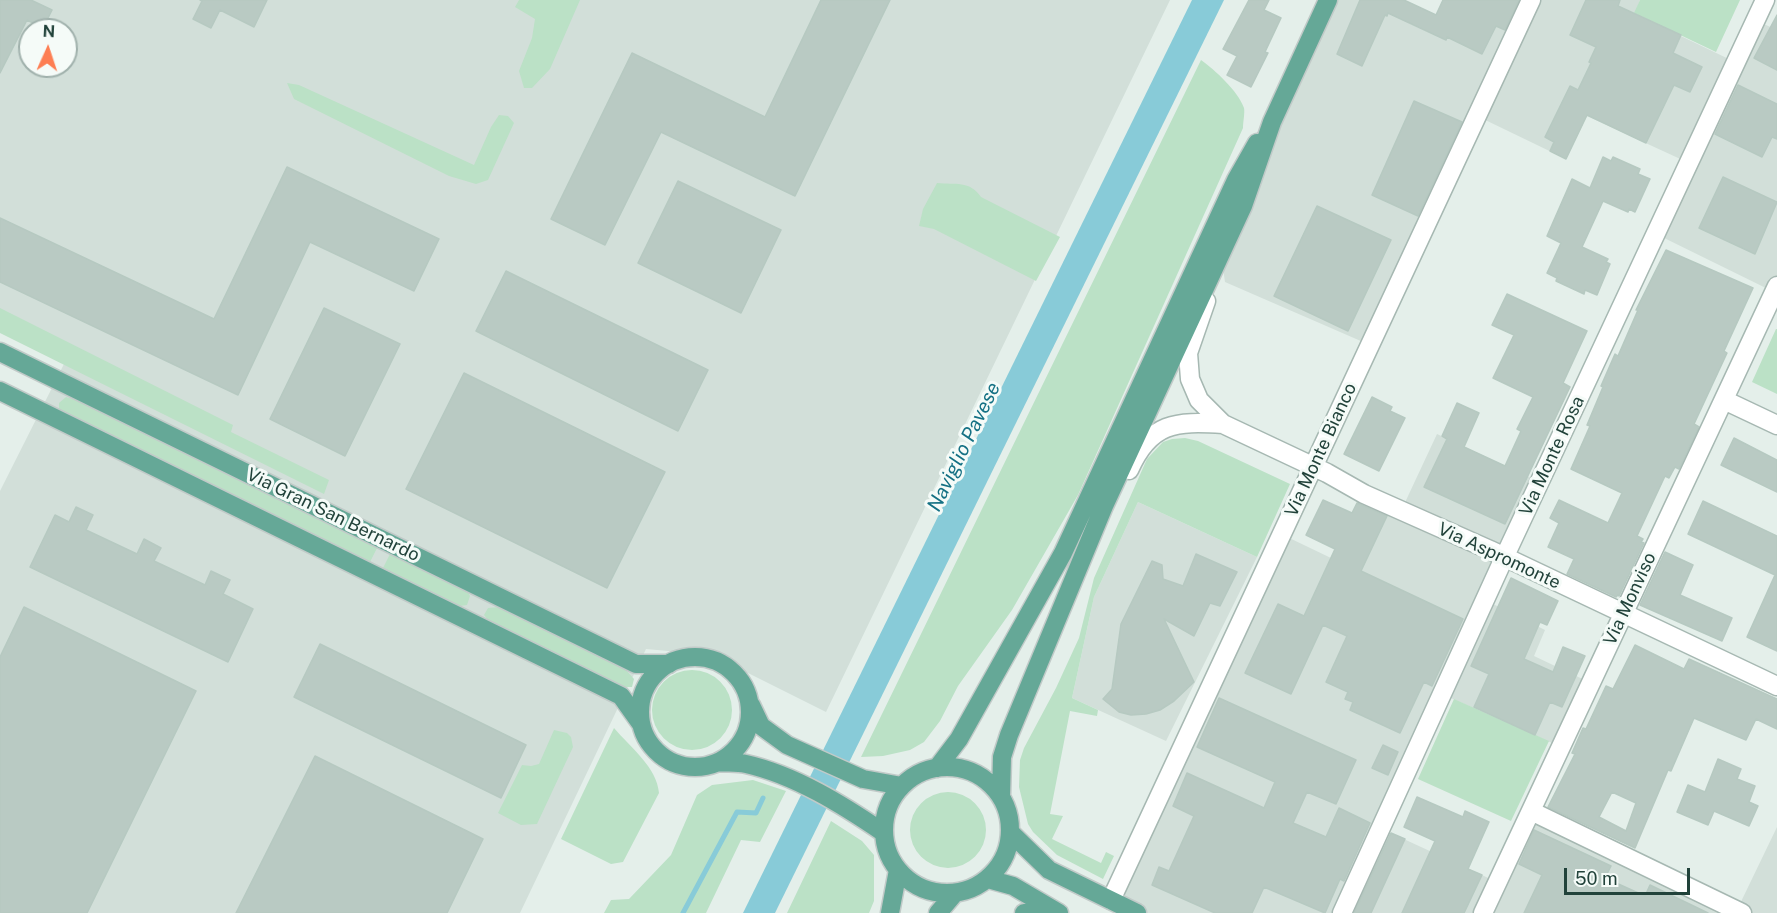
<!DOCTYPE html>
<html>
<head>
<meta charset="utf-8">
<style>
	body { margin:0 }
	#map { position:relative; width:1777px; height:913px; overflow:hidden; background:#e4efea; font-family:"Public Sans",sans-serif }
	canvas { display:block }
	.north { position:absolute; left:18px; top:18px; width:60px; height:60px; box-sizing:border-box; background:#f5fbf8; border:2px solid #a0b1ac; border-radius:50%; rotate:3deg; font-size:16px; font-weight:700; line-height:24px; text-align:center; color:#21423a }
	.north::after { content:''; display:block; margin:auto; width:21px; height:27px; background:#fd7e53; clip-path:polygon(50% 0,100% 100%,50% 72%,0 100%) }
	.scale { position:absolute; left:1564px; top:868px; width:126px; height:27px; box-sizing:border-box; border:3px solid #21423a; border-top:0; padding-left:8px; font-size:18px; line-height:21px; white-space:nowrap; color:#21423a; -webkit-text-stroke:4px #f5fbf8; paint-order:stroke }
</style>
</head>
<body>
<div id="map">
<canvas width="1777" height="913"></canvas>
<div class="north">N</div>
<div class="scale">50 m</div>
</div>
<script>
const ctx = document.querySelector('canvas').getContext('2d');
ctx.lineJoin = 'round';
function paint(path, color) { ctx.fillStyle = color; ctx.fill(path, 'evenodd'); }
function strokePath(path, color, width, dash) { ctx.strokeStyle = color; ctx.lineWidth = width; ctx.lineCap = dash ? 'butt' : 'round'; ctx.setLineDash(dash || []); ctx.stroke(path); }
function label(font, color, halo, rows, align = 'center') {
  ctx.font = font + ' "Public Sans",sans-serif'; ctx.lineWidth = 6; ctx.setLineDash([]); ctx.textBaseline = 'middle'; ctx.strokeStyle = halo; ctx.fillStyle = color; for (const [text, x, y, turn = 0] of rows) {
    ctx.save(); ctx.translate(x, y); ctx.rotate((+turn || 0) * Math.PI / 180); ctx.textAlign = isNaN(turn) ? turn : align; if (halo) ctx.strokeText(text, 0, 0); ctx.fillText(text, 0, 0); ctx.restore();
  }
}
const built = new Path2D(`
	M0 0H1170L826 712 750 674 702 654 646 649 520 913H0V491L64 364 0 332ZM30 30H66V66H30Z
	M1328 0H1360L1387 16 1388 13 1428 32 1443 0H1640L1635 14 1735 62 1755 20 1777 30V286L1774 292 1656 234 1689 163 1587 116 1566 159 1477 116 1370 345 1225 282 1221 255Z
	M1437 434 1540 482 1485 600 1545 630 1534 656 1591 683 1561 747 1442 694 1382 829 1497 882 1531 811 1737 910 1777 827V913H1137L1111 900 1281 534 1331 558 1357 502 1364 494 1401 511Z
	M1138 502 1257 557 1166 741 1072 698 1094 597Z`);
const green = new Path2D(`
	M519 0H580L550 69 532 88H524L519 71 532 38 535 19 515 7Z
	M1640 0H1740L1716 52 1634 13Z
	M1201 60C1215 70 1238 91 1244 108 1245 113 1243 122 1243 128L1078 495 1012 610 958 686 940 721 924 742 910 750 883 756 861 757Z
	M287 83 299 85 474 165 491 127 499 115 508 116 514 123 488 180 476 184 449 176 294 99Z
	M937 183C956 185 969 180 981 197L1060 237 1036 281 934 229 919 226 923 209Z
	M0 308 233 425 231 432 329 480 324 494 0 333Z
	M1776 329H1777V394L1752 382Z
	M66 397 76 400 377 548 370 562 59 410V403Z
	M1185 438 1198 441 1290 484 1257 557 1138 502 1094 597 1072 698 1098 710 1097 716 1070 711 1050 814 1063 816 1052 839 1101 863 1106 852 1114 856 1103 879 1057 855 1033 832 1028 824 1019 787 1020 760 1024 748 1056 688 1079 638 1094 578 1147 459 1163 442 1172 439Z
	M390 554 468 592 470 596 467 605 460 606 383 568Z
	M499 607 625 669 634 679 632 687H623L488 620 484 615 488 608Z
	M652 710a40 40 0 1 1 80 0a40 40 0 1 1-80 0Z
	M1454 699 1549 741 1511 821 1418 779Z
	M614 728C630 747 657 767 659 793L623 862 611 864 561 839Z
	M554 730 567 733 571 737 573 747 537 824 521 825 498 813 522 765 531 766 539 764Z
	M753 780 786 791 760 842 741 840 706 913H604L611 900 629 899 671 855 697 795 712 785Z
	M910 830a38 38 0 1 1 76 0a38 38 0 1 1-76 0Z
	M831 821 862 841 874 855V901L869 913H787Z`);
const water = new Path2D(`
	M1192 0H1224L775 913H743Z`);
const stream = new Path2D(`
	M683 913 737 812 756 813 763 798`);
const building = new Path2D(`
	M0 0H31L52 10 43 28 27 20 0 73Z
	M200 0H267L254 27 220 10 211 28 193 19 202 1Z
	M821 0H890L795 196 661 132 605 245 551 219 632 53 765 117Z
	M1249 0H1269L1264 10 1281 18 1265 52 1268 53 1251 87 1227 75 1237 56 1223 49Z
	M1360 0H1404L1436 15 1443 0H1519L1505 30 1496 26 1482 54 1447 37 1446 40 1388 13 1387 16 1385 15 1362 66 1337 54Z
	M1586 0H1620L1618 6 1681 35 1673 53 1702 67 1690 92 1674 85 1646 143 1587 115 1566 159 1550 151 1554 142 1545 137 1570 86 1578 90 1591 63 1589 62 1596 47 1570 35Z
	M1777 15V70L1754 58Z
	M1738 85 1777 104V139L1772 137 1762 157 1715 134Z
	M1414 101 1462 122 1418 216 1372 195Z
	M1603 157 1611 161 1613 157 1640 169 1638 174 1650 179 1635 212 1629 209 1628 212 1603 201 1582 247 1608 259 1606 262 1610 264 1597 295 1585 290 1584 294 1556 281 1557 278 1547 273 1561 243 1547 236 1572 179 1590 188Z
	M287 167 439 239 414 291 310 242 238 395 0 282V218L214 319Z
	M1723 177 1777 202 1755 254 1699 228Z
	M678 181 781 230 741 313 638 263Z
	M1317 206 1391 240 1348 331 1274 296Z
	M1666 250 1753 288 1724 351 1727 353 1694 424 1699 427 1679 469 1675 467 1669 478 1665 476 1637 536 1643 539 1641 542 1644 543 1619 596 1618 595 1616 597 1567 574 1574 559 1548 547 1559 523 1550 518 1559 500 1608 523 1622 493 1571 469 1590 426 1587 425 1603 387 1601 386 1615 354 1618 356 1638 310H1636Z
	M506 271 708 370 678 431 476 331Z
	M1507 294 1587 331 1563 383 1570 387 1505 524 1424 487 1447 439 1442 436 1457 403 1479 413 1464 447 1505 466 1521 431 1517 429 1533 397 1493 378 1514 335 1492 325Z
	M324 308 400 344 345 456 270 419Z
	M464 373 665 472 607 588 406 489Z
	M1372 397 1392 407 1390 411 1405 418 1379 471 1344 454Z
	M1734 438 1777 460V492L1721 465Z
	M1323 500 1352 513 1357 503 1387 516 1361 571 1463 619 1432 686 1424 682 1400 733 1350 710 1353 702 1345 699 1348 692 1326 682 1347 636 1323 625 1291 694 1245 673 1278 604 1304 616 1335 549 1306 535Z
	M1703 501 1777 536V651L1747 637 1775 575 1688 534Z
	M76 507 93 515 86 530 137 554 144 539 161 548 154 561 205 585 211 571 230 580 223 594 253 609 228 662 30 567 55 515 69 522Z
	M1665 552 1693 565 1680 595 1732 618 1722 641 1640 605Z
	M1196 554 1237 572 1220 606 1210 603 1194 636 1164 619 1194 682 1174 701 1160 710 1146 714 1131 715 1119 712 1103 699 1112 689 1121 624 1152 561 1162 565 1163 579 1183 586Z
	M1511 578 1558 601 1547 625 1540 622 1524 659 1553 672 1563 647 1585 656 1562 707 1550 702 1535 735 1474 707 1489 674 1471 666Z
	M24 607 196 691 87 913H0V657Z
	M320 644 526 745 501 798 294 697Z
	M1635 645 1684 669 1689 659 1777 699V729L1756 719 1746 740 1694 718 1671 771 1668 770 1635 848 1548 807 1575 754 1572 753 1583 728 1586 729 1606 686 1613 689ZM1612 792 1636 803 1626 831 1599 817Z
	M1219 698 1356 760 1336 804 1307 792 1293 823 1326 837 1339 808 1370 823 1344 881 1340 879 1325 913 1264 887 1252 913H1215L1152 885 1159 867 1169 871 1194 816 1173 806 1187 773 1264 808 1275 782 1197 747Z
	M1383 745 1398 752 1388 775 1372 768Z
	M315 756 483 839 447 913H236Z
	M1718 759 1741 769 1737 779 1755 786 1749 802 1758 806 1749 826 1714 811 1708 825 1677 812 1688 785 1705 792Z
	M1417 797 1463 817 1465 811 1489 822 1468 869 1482 875 1464 913H1402L1435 841 1404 827Z
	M1534 830 1611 866 1605 878 1645 896 1650 885 1708 913H1524L1542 875 1519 864Z
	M1391 833 1405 839 1371 913H1354Z`);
const minor = new Path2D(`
	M1206 301 1188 353 1190 379 1199 400 1223 424 1327 473 1364 494 1490 550 1777 686
	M1724 400 1777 425
	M1129 470C1150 422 1176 421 1223 424
	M1531 811 1742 913
	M1111 900 1531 0
	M1342 913 1504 558 1765 0
	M1483 913 1777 286`);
const major = new Path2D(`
	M0 352 636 664H669
	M0 391 621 696 641 724
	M640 712a55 55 0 1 1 110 0a55 55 0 1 1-110 0Z
	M751 705 761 726 787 745 863 779 902 786
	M718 762C727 763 737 762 746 764 795 775 843 805 884 833
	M884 830a63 63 0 1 1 126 0a63 63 0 1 1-126 0Z
	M937 768 959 739 1063 553 1236 180 1257 143
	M1001 796 1002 757 1009 735 1104 506 1243 206 1272 122 1328 0
	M1011 833 1049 870 1137 913
	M988 879 1013 886 1059 913
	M890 913 898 870
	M938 913 955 893
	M1024 913H1036`);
const streetNames = [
	["Via Monte Bianco",1321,450,-65],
	["Via Monte Rosa",1552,456,-65],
	["Via Gran San Bernardo",333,515,26],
	["Via Aspromonte",1499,556,25],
	["Via Monviso",1630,599,-65]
];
const waterNames = [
	["Naviglio Pavese",964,447,-64]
];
paint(built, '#d2dfd9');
paint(green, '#bbe1c6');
paint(water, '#88cbd8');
strokePath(stream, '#88cbd8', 5);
paint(building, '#b9cac3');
strokePath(building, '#b6c9c1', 1.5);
strokePath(minor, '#a6b8b2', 21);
strokePath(major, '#c1cac8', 21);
strokePath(minor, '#fff', 18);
strokePath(major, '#65a897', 18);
label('18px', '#21423a', '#f5fbf8', streetNames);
label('italic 20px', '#157184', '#f5fbf8', waterNames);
</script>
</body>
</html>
